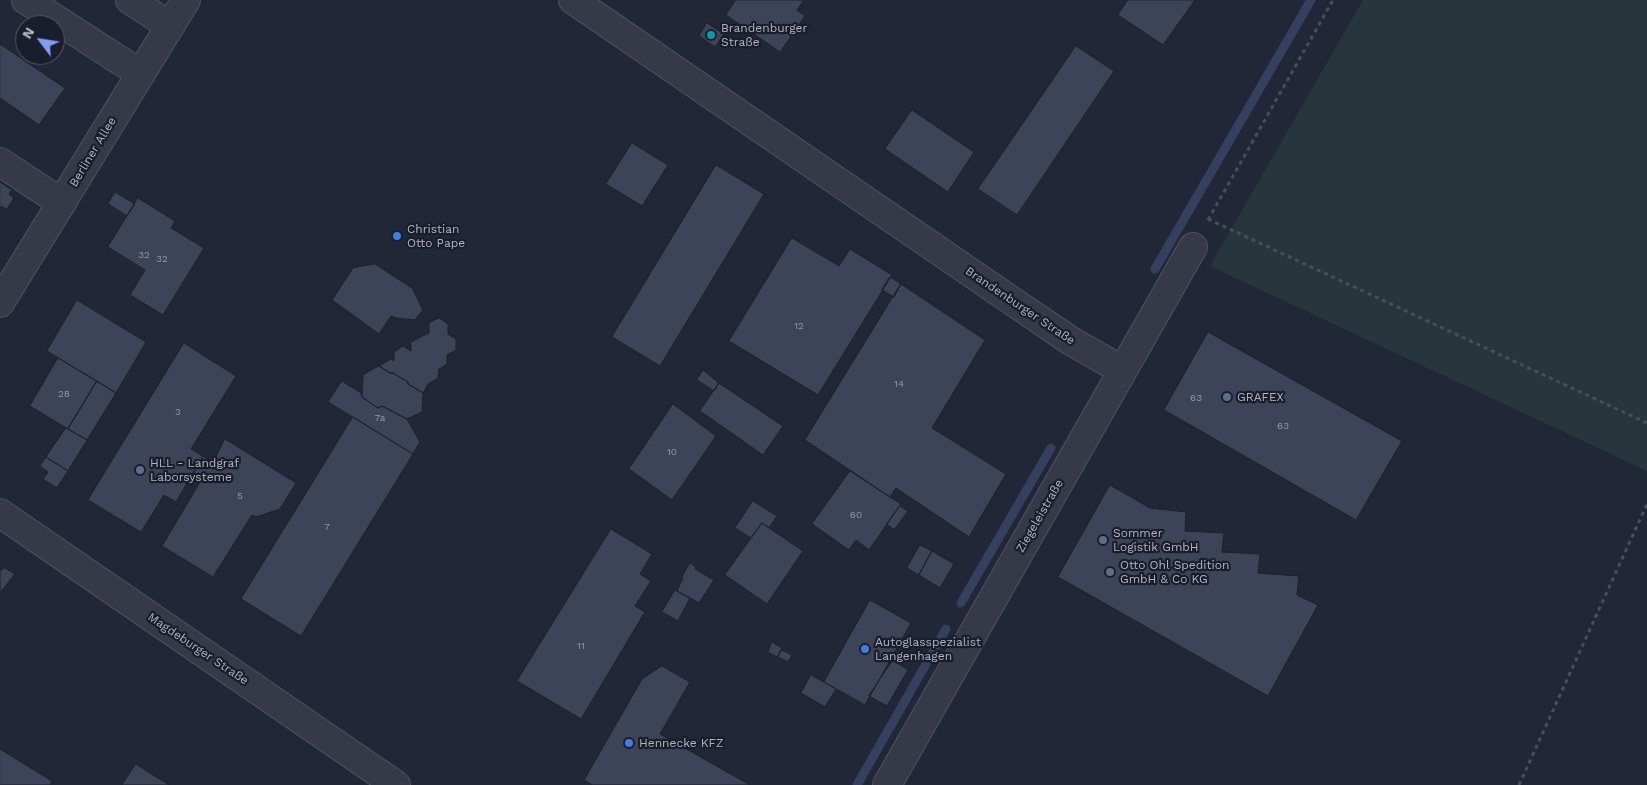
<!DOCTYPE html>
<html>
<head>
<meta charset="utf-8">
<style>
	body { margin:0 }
	#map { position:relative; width:1647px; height:785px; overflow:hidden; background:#212737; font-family:"Work Sans",sans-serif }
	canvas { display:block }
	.north { position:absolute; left:15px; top:15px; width:50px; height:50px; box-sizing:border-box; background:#1a1e2c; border:1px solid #565a69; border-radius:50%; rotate:301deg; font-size:14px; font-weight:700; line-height:20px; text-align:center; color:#afb4c4 }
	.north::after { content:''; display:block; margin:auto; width:18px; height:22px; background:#849cf4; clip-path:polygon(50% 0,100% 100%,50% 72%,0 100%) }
</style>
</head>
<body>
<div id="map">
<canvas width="1647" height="785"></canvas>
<div class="north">N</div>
</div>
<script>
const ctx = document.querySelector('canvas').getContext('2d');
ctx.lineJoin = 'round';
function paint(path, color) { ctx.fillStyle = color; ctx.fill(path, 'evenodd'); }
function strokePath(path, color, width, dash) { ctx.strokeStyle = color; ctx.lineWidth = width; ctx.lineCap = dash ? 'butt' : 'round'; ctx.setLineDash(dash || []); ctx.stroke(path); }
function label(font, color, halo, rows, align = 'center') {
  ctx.font = font + ' "Work Sans",sans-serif'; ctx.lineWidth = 4.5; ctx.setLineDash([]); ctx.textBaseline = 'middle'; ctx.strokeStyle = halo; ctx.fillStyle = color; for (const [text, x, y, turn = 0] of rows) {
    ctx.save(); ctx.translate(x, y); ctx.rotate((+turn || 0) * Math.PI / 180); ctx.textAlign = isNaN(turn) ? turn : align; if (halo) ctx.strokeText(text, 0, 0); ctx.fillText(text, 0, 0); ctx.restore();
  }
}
const green = new Path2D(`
	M1363 0H1647V471L1210 266Z`);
const stream = new Path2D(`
	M1155 269 1311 0
	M961 603 1051 448
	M857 785 946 629`);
const building = new Path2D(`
	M736 0H804L797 10 805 16 780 52 726 15Z
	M1128 0H1195L1163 45 1118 15Z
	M707 23 724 34 715 47 699 36Z
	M0 44 65 88 39 125 0 98Z
	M1076 46 1114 71 1017 215 978 189Z
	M912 110 974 152 948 192 885 149Z
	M632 143 668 165 642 206 606 184Z
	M716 165 764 194 660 366 612 337Z
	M0 182 12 190 9 194 14 198 7 209 0 206Z
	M115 192 135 204 127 216 108 204Z
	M138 198 175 221 171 228 204 248 163 315 130 295 145 270 108 247Z
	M792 238 839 266 850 249 892 275 818 395 729 341Z
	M375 264 412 288 423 310 415 320 396 318 391 316 379 334 332 300 353 268Z
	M890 277 901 284 894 297 882 290Z
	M901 284 985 340 932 428 1006 474 969 537 896 488 890 497 805 440Z
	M77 300 146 342 116 393 47 351Z
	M439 318 448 324V334L456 339V350L447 355V364L439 369 438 378 428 384 423 393 408 384V382L393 373H390L379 366 391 359 394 361V352L403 346 411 351V342L429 333V323Z
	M1208 332 1402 441 1356 520 1164 410Z
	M184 343 236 376 191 449 203 456 176 502 164 495 141 532 88 500Z
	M58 358 97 381 68 429 30 406Z
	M379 366 390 373H393L408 382V384L423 393 422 412 407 419 382 406 378 408 362 397 363 375Z
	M703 370 719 383 714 391 697 380Z
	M97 381 116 393 87 440 68 429Z
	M342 381 361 393 362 397 378 408 382 406 407 419 420 442 413 454 328 402Z
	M719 383 783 426 763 455 700 411Z
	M673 404 716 436 672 500 629 469Z
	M353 417 413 454 301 636 241 599Z
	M66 428 87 440 68 471 46 457Z
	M225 439 296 483 280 509 256 517 252 515 213 577 162 546 200 482 191 477 203 456 213 462Z
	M46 457 68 471 57 488 43 479 48 472 40 466Z
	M850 471 901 504 869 550 856 540 849 550 812 524Z
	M1110 485 1150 508 1186 512 1185 531 1224 533 1222 552 1260 554 1258 573 1299 576 1297 595 1318 605 1268 696 1058 577Z
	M753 501 777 516 769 528 762 523 751 538 735 528Z
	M900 506 908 511 894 530 887 524Z
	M762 523 803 551 767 604 725 575Z
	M611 529 652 554 640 574 651 581 635 606 645 612 581 719 517 681Z
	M920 545 932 551 919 575 907 568Z
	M932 551 954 564 940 588 919 575Z
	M690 563 696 567 695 569 714 580 699 603 677 591 683 578 682 577Z
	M5 568 15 574 0 593V571Z
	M675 590 690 598 678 621 662 612Z
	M870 600 911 623 865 705 824 682Z
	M772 642 782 648 777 657 768 652Z
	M782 650 792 655 788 662 778 657Z
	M893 660 908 670 887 706 869 696Z
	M662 666 690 682 660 734 750 785H592L584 780 642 679Z
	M811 675 836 689 825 707 801 693Z
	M0 749 52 781 50 785H0Z
	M136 764 169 785H122Z`);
const path = new Path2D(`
	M1208 219 1647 423
	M1208 220 1333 0
	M1519 785 1647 504`);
const minor = new Path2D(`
	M26 0 141 74
	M130 0 170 26
	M573 0 1018 305 1071 341 1122 370
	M0 162 62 203
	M0 303 186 0
	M0 513 396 785
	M887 785 1193 247`);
const markers = [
	[711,35,5,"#0f9aa8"],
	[397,236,5,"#3f7fe0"],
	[1227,397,5,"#5c6f8a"],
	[140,470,5,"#5c6f8a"],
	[1103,540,5,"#5c6f8a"],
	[1110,572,5,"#5c6f8a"],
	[865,649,5,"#3f7fe0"],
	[629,743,5,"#3f7fe0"]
];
const numberNames = [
	["32",144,255],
	["32",162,259],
	["12",799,326],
	["14",899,384],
	["28",64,394],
	["63",1196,398],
	["3",178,412],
	["7a",380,418],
	["63",1283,426],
	["10",672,452],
	["5",240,496],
	["60",856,515],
	["7",327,527],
	["11",581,646]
];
const poiNames = [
	["Brandenburger",721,28],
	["Straße",721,42],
	["Christian",407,229],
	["Otto Pape",407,243],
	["GRAFEX",1237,397],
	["HLL - Landgraf",150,463],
	["Laborsysteme",150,477],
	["Sommer",1113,533],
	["Logistik GmbH",1113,547],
	["Otto Ohl Spedition",1120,565],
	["GmbH & Co KG",1120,579],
	["Autoglasspezialist",875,642],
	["Langenhagen",875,656],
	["Hennecke KFZ",639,743]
];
const streetNames = [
	["Berliner Allee",93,152,-59],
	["Brandenburger Straße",1020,306,34],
	["Ziegeleistraße",1040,516,-60],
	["Magdeburger Straße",198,649,34]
];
paint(green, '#26363c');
strokePath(stream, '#353f5e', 9);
paint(building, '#3d4457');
strokePath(building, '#1c202f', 1);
strokePath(minor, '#4f5463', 30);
strokePath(path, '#435158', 3, [4, 4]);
strokePath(minor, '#353948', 28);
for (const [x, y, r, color] of markers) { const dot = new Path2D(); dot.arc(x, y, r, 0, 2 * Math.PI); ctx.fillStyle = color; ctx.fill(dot); strokePath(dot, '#1a1e2c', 2); }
label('10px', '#9298a9', null, numberNames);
label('12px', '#afb4c4', '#1a1e2c', poiNames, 'left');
label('12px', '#afb4c4', '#1a1e2c', streetNames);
</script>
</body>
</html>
